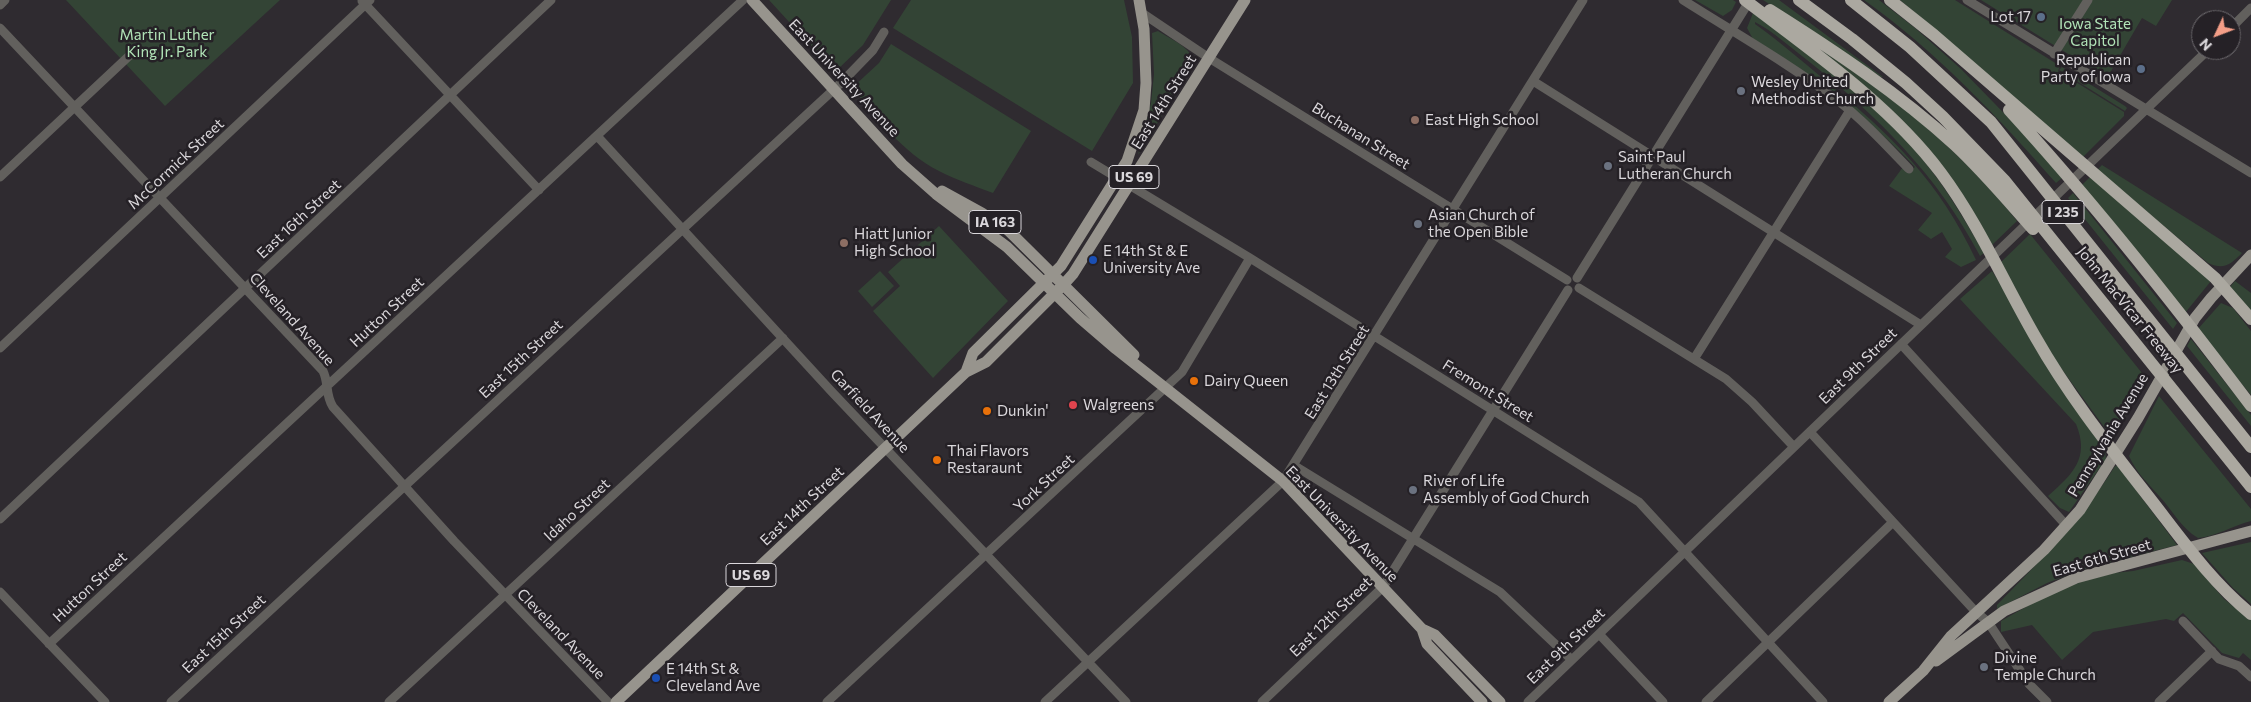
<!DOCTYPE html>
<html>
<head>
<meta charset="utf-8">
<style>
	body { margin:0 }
	#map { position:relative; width:2251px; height:702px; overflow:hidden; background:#2f2b30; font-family:Commissioner,sans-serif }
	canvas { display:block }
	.north { position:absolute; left:2191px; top:10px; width:50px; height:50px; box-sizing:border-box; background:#252126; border:1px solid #6d6a6e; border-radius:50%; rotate:227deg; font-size:14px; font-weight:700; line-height:20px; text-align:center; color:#dad7db }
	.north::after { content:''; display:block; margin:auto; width:18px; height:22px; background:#f49e87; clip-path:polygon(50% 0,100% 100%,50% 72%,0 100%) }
</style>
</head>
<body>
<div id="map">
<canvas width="2251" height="702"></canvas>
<div class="north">N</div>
</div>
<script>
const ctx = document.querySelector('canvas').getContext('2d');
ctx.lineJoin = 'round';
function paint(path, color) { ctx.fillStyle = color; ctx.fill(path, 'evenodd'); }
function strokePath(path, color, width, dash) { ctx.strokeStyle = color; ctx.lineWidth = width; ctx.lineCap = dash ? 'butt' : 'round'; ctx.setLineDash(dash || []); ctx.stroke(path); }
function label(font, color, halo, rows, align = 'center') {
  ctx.font = font + ' Commissioner,sans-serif'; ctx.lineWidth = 5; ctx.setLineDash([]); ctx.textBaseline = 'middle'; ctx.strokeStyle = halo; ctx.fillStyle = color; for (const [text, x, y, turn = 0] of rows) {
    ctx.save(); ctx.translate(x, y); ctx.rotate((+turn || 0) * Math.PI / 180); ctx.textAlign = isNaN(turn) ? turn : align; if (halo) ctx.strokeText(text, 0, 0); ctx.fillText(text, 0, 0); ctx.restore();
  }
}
const green = new Path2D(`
	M66 0H280L165 106Z
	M769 0H891L863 45 835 72Z
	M911 0H1124L1132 37 1133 83 1092 151 893 28Z
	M1695 0H1733L1736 2 1732 10 1723 16Z
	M1763 0H1779L1883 77H1881Z
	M1864 0H1879L1915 28 1961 69 2031 141 2062 178 2056 183C1998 117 1936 51 1864 0Z
	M1900 0H1955L2060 66 2058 71 2124 112V116L2082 158Z
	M1981 0H2172L2156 26 2142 18 2107 78Z
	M1753 13C1809 54 1881 107 1923 160 1947 189 1965 221 1984 253L1980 256C1938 176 1878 116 1807 60 1790 47 1774 32 1755 22V24C1779 41 1802 61 1826 81 1891 135 1940 182 1976 260L1961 267 1945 257 1952 249 1942 232 1931 239 1918 230 1932 213 1889 186 1903 167 1909 172 1915 167C1867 116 1813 76 1753 39L1747 28Z
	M1158 31C1170 39 1194 48 1193 64L1138 155 1151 103 1154 74 1152 33Z
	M891 44 1031 131 993 193C975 186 956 180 939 171 903 153 877 118 852 88L879 63Z
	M1815 46C1890 93 1962 151 2017 221L1992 245 1945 169Z
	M2062 67 2125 106 2127 108 2125 111 2059 70Z
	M2102 165 2242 253C2230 265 2224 270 2208 263L2097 170Z
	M2090 177 2211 281 2185 313 2082 185Z
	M2073 193 2177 323 2173 329 2068 198Z
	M939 226 1008 301 933 378 873 311 900 286 888 272Z
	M2030 234 2146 378 2113 439 2052 356 2000 263Z
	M880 271 894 286 872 307 858 291Z
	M1992 271 2105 450 2106 459 2069 512 2060 508 2048 496C2073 474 2090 458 2076 424L1960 299Z
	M2235 281 2251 293V312L2230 287Z
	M2221 303 2233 308 2251 331V395L2197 330Z
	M2191 339 2251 415V426L2187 346Z
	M2159 396 2251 509V521C2232 526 2217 536 2198 538 2181 528 2173 511 2160 497 2148 483 2137 474 2129 456Z
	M2115 466H2118L2177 545 2085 569 2047 583 1997 609V605C2040 561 2083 518 2115 466Z
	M2251 542V604L2233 588 2202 553Z
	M2182 560 2194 564 2224 599 2251 620V660L2243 653 2239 658 2222 653 2183 613 2174 621 2166 619 2093 632 2062 660 2032 625 2001 632V621L2047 595 2083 581 2114 573 2133 571Z`);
const minor = new Path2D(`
	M1683 0C1735 33 1788 63 1837 100 1863 120 1886 145 1909 169
	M1967 0 2251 173
	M362 1 539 190
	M0 5 5 0
	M1142 13 1209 58 1567 280
	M0 28 323 371C329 383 325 395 333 407L454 541 608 702
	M2231 28 2251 8
	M2054 54 2088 0
	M1533 81 1921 325
	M598 137 832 392 1126 702
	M1091 162 1250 258 1639 502 1823 702
	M0 177 129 56
	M1577 278 1750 0
	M1579 288 1726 379 1752 402 1794 447
	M1901 344 2066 525
	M0 348 370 0
	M1694 359 1849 112
	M1810 432 1976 612 1988 622 2029 684 2047 702
	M1295 466 1500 592 1572 660
	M0 519 551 0
	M0 592 105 702
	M2183 621 2219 659 2239 666 2251 677
	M1599 634 1663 702
	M49 644 743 0
	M171 702 843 81 873 50 884 32
	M389 702 783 338
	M827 702 1182 372 1250 258
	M1045 702 1283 481 1583 0
	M1262 702 1383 587 1568 290
	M1528 702 2208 50
	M1706 702 1893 522
	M2159 702 2212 651`);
const major = new Path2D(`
	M752 0 902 164 936 194 1007 247 1080 318 1116 349 1283 481 1422 629 1427 644 1482 702
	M942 191 982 213 1009 231 1134 355
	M966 372 973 353 1061 266 1127 161 1144 110 1146 83 1144 29 1139 0
	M1422 629 1435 635 1500 702
	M1936 661 2004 611 2076 578 2251 531
	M616 702 966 372 986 362 1064 284 1073 274 1245 0
	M1889 702 1923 671 1951 636 2044 550 2080 510 2138 418 2195 318 2211 298 2251 255`);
const highway = new Path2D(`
	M1745 0C1813 52 1889 104 1941 173 1979 224 2004 283 2036 338 2070 398 2113 451 2155 505 2185 544 2213 583 2251 614
	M1799 0 1852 39 1906 83 1943 117 2005 181 2251 487
	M1851 0 1910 47 1991 122 2251 447
	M1890 0 1934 35 2215 278 2251 319
	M1770 10C1835 51 1898 93 1955 145 1983 171 2008 201 2033 229
	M2009 110C2095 204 2175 305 2251 406`);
const markers = [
	[2041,17,5,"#5c6f8a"],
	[2141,69,5,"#5c6f8a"],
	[1741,91,5,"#6b7280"],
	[1415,120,5,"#8d6e63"],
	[1608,166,5,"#6b7280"],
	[1418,224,5,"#6b7280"],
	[844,243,5,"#8d6e63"],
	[1093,260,5,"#1a4fb4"],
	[1194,381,5,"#e8710a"],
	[1073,405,5,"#e0444e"],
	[987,411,5,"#e8710a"],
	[937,460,5,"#e8710a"],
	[1413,490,5,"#6b7280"],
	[1984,667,5,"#6b7280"],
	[656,678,5,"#1a4fb4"]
];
const shields = [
	[1134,177,50],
	[2063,212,42],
	[995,222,52],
	[751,575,50]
];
const shieldNames = [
	["US 69",1134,177],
	["I 235",2063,212],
	["IA 163",995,222],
	["US 69",751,575]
];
const poiNames = [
	["Lot 17",2031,17,"right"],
	["Republican",2131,60,"right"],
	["Party of Iowa",2131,77,"right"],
	["Wesley United",1751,82],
	["Methodist Church",1751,99],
	["East High School",1425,120],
	["Saint Paul",1618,157],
	["Lutheran Church",1618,174],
	["Asian Church of",1428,215],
	["the Open Bible",1428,232],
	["Hiatt Junior",854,234],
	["High School",854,251],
	["E 14th St & E",1103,251],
	["University Ave",1103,268],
	["Dairy Queen",1204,381],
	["Walgreens",1083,405],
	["Dunkin'",997,411],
	["Thai Flavors",947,451],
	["Restaraunt",947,468],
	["River of Life",1423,481],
	["Assembly of God Church",1423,498],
	["Divine",1994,658],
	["Temple Church",1994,675],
	["E 14th St &",666,669],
	["Cleveland Ave",666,686]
];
const parkNames = [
	["Iowa State",2095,24],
	["Capitol",2095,41],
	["Martin Luther",167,35],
	["King Jr. Park",167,52]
];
const streetNames = [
	["East University Avenue",844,78,47],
	["East 14th Street",1164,102,-58],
	["Buchanan Street",1361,136,32],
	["McCormick Street",176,164,-43],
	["East 16th Street",299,219,-43],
	["John MacVicar Freeway",2130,310,51],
	["Hutton Street",387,312,-43],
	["Cleveland Avenue",292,319,48],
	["East 15th Street",521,359,-43],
	["East 9th Street",1858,366,-44],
	["East 13th Street",1337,372,-58],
	["Fremont Street",1488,391,32],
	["Garfield Avenue",870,411,47],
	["Pennsylvania Avenue",2108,435,-59],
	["York Street",1044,483,-43],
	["East 14th Street",802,506,-43],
	["Idaho Street",577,510,-43],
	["East University Avenue",1342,524,46],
	["East 6th Street",2102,558,-16],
	["Hutton Street",90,587,-43],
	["East 12th Street",1331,617,-44],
	["East 15th Street",224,634,-43],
	["Cleveland Avenue",561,634,46],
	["East 9th Street",1566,646,-44]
];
paint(green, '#334435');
strokePath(minor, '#62605d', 9);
strokePath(major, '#97948d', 11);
strokePath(highway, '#aba8a0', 12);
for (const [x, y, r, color] of markers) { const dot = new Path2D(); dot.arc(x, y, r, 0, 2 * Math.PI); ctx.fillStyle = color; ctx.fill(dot); strokePath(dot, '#252126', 2); }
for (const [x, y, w] of shields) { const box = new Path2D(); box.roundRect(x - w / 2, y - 11.5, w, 23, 4); ctx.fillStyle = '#252126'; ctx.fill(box); strokePath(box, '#dad7db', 1); }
label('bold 14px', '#dad7db', null, shieldNames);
label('15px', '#dad7db', '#252126', poiNames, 'left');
label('15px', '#b1e3b7', '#252126', parkNames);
label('15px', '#dad7db', '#252126', streetNames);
</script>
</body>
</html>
